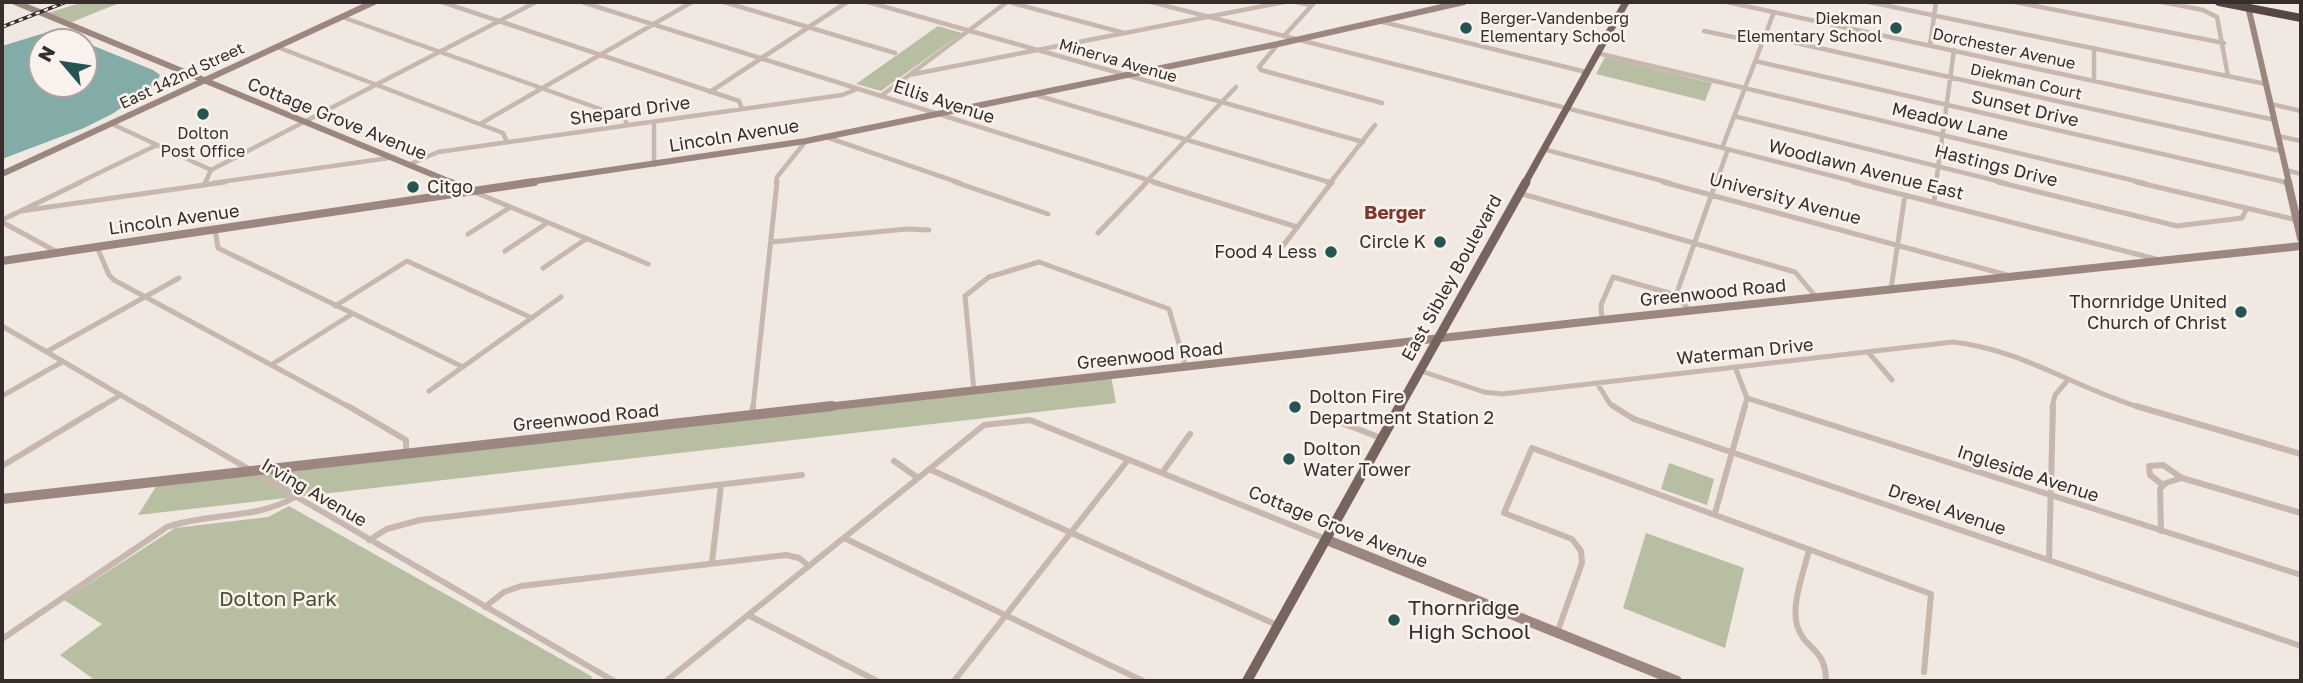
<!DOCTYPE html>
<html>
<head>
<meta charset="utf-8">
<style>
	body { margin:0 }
	#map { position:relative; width:2303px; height:683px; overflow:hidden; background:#f1e8e1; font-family:"Golos Text",sans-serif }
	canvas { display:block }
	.frame { position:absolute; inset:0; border:4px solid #372e2c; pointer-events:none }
	.north { position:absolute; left:28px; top:28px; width:70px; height:70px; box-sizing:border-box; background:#f9f2ed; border:2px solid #aba4a0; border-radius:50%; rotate:299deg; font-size:19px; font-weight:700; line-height:28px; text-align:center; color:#372e2c }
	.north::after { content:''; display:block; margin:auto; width:24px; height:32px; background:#265452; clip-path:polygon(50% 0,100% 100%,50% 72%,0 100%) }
</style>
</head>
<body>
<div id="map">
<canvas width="2303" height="683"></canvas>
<div class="frame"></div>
<div class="north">N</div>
</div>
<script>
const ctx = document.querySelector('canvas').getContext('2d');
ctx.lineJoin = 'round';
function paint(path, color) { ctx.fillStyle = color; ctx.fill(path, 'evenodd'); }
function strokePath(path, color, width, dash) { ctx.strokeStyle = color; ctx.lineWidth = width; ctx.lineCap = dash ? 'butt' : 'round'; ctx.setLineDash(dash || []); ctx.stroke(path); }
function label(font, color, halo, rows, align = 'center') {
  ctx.font = font + ' "Golos Text",sans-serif'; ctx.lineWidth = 5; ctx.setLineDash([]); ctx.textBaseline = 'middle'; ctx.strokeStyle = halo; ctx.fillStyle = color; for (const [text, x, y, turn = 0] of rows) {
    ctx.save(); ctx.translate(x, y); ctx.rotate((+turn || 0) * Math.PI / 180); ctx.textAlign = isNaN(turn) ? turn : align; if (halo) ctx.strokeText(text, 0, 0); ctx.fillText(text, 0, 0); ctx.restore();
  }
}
const green = new Path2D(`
	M83 2H122L72 22 48 13Z
	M938 26 962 33 881 91 856 84Z
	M1605 57 1712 83 1705 101 1596 74Z
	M1111 376 1116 403 138 515 159 482Z
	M1669 463 1714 479 1707 505 1661 489Z
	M289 506 591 676 593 681H96L60 655 102 624 64 600 175 528 268 517Z
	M1646 533 1744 568 1725 648 1623 608Z`);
const water = new Path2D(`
	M48 32 84 42H42V84H84V42L153 70 160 75 156 85 112 114 84 128 2 159V46Z`);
const streetFar2 = new Path2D(`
	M442 2 739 101 742 109
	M582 2 1158 183
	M724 2 895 53
	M868 2 1363 142
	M1009 2 1124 33
	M1151 2 1860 183
	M1296 2 1311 5
	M1727 2 2275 120
	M1869 2 2266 84
	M2015 2 2224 43
	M2162 2 2203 10 2217 17 2228 76
	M342 17 617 115 625 119 627 125
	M1379 21 1586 72
	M1704 31 1762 43
	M1284 36 1315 2
	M1765 36 2281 151
	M1278 44 1259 67 1261 70 1382 103
	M1930 45 1936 2
	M277 47 503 133 507 142
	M2094 48V81
	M1597 53 2144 183
	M1755 61 2289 183
	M909 75 1284 2
	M710 92 847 2
	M1036 95 1332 183
	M881 96 1007 2
	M2271 104 2301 111
	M1734 116 2005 183
	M654 122V165
	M112 124 211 170 205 183
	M480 124 692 2
	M2278 136 2301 141
	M826 137 960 183
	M1722 148 1774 12
	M1543 149 1670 183
	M408 165 438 152 842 95 857 89
	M211 170 536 2
	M2286 170 2301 174
	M78 183 157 145
	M213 183 389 158
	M776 183 777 177 806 141
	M1145 183 1236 87
	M1330 183 1375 125
	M1716 183 1728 149
	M1936 183 1954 50`);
const streetFar1 = new Path2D(`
	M955 182 1048 214
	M1153 182 1297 227
	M1327 182 1332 183
	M1663 182 2007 275
	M1853 182 2156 259
	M1998 182 2177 226 2242 218 2247 208
	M2136 182 2297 220
	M2283 182 2289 183
	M204 185 206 182
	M472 191 648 264
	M1519 193 1795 272 1817 298
	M1934 202 1937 182
	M21 211 225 182
	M2 220 81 182
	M2 222 57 252
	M215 229 218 248 463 367
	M1098 233 1147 182
	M468 234 509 208
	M771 242 907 229 929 230
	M97 247 109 275 114 280 351 408
	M1282 247 1332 182
	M505 251 547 223
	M543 268 586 239
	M1891 289 1905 195
	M335 306 407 261 532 318
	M1689 310 1676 295 1716 182
	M1602 320 1601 305 1613 277 1676 295
	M2 326 143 408
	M46 352 179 278
	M1868 352 1892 380
	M271 365 352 314
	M1735 367 1747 398 1744 408
	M1421 371 1484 392 1502 394 1953 342C2021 349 2077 389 2142 408
	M1597 383 1610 404 1616 408
	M429 391 561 297
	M974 391 965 296 989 277 1039 262 1169 309 1186 368
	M2 396 62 362
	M1747 398 1778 408
	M99 408 119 396
	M753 408 777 182
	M2052 408 2055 395 2068 380`);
const street = new Path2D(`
	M140 406 614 681
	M348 406 406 440V454
	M1613 406 1634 419 2301 646
	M1772 406 2301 575
	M2136 406 2301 454
	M1313 412 1381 438
	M752 415 753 406
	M894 461 918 478
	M2 466 102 406
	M929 469 1277 625
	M1162 473 1190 434
	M2163 485 2150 475 2149 466 2163 465 2182 478
	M1715 513 1745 406
	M2161 531 2160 489 2166 483 2182 478 2301 513
	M844 538 1143 681
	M369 540 387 529 420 520 802 475
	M1809 550C1804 572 1791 603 1797 625 1804 650 1826 647 1826 681
	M2049 559 2053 406
	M712 562 721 485
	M485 607 504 592 521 586 786 555 799 558 809 566
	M748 615 877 681
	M1557 633 1582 563 1581 551 1572 539 1504 513 1532 448 1931 594 1924 672
	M2 639 167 527C210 512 255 520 295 497
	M666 681 984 425 1030 420 1326 539
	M954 681 1128 460`);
const secondaryFar2 = new Path2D(`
	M15 2 453 183
	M2247 2 2289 183
	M2 174 374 2
	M522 183 806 141 1278 44 1464 2`);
const secondaryFar1 = new Path2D(`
	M448 182 471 191
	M2288 182 2301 238
	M2 261 534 182
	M817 408 1602 320 2301 246`);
const secondary = new Path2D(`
	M2 499 832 406
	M1327 540 1677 681`);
const primaryFar2 = new Path2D(`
	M1525 183 1626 2`);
const primaryFar1 = new Path2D(`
	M1399 408 1526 182`);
const primary = new Path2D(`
	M1247 681 1400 406`);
const highway = new Path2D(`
	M2219 2 2301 18`);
const rail = new Path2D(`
	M2 27 66 2`);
const markers = [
	[1466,28,7,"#265452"],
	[1896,28,7,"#265452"],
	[203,114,7,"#265452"],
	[413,187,7,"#265452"],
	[1440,242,7,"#265452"],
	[1331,252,7,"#265452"],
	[2241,312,7,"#265452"],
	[1295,407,7,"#265452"],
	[1289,459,7,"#265452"],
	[1394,620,7,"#265452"]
];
const farPoinames = [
	["Berger-Vandenberg",1480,19],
	["Elementary School",1480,37],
	["Diekman",1882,19,"right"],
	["Elementary School",1882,37,"right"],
	["Dolton",203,134,"center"],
	["Post Office",203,152,"center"]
];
const farStreetnames = [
	["Dorchester Avenue",2004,49,12],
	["Minerva Avenue",1118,61,16],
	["East 142nd Street",182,76,-25],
	["Diekman Court",2026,82,13]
];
const streetNames = [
	["Ellis Avenue",944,102,18],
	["Sunset Drive",2025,109,13],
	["Shepard Drive",630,111,-8],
	["Cottage Grove Avenue",337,119,22],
	["Meadow Lane",1950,122,13],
	["Lincoln Avenue",734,136,-9],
	["Hastings Drive",1996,166,14],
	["Woodlawn Avenue East",1866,170,14],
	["University Avenue",1785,199,15],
	["Lincoln Avenue",174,220,-8],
	["East Sibley Boulevard",1452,278,-61],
	["Greenwood Road",1713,293,-6],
	["Waterman Drive",1745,352,-6],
	["Greenwood Road",1150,356,-6],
	["Greenwood Road",586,418,-6],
	["Ingleside Avenue",2028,474,18],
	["Irving Avenue",314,493,30],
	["Drexel Avenue",1947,510,19],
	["Cottage Grove Avenue",1338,527,22]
];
const poiNames = [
	["Citgo",427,187],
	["Circle K",1426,242,"right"],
	["Food 4 Less",1317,252,"right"],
	["Thornridge United",2227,302,"right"],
	["Church of Christ",2227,323,"right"],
	["Dolton Fire",1309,397],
	["Department Station 2",1309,418],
	["Dolton",1303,449],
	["Water Tower",1303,470]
];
const neighbourhoodNames = [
	["Berger",1395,213]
];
const nearParknames = [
	["Dolton Park",278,599]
];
const nearPoinames = [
	["Thornridge",1408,608],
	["High School",1408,632]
];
paint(green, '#b8bea2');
paint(water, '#83aba7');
strokePath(streetFar2, '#c8b7ae', 4.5);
strokePath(streetFar1, '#c8b7ae', 5);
strokePath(street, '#c8b7ae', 6);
strokePath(secondaryFar2, '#9b8680', 6);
strokePath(secondaryFar1, '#9b8680', 8);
strokePath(secondary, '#9b8680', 10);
strokePath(primaryFar2, '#77645f', 7);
strokePath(primaryFar1, '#77645f', 9);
strokePath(primary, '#77645f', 10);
strokePath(highway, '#574744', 8);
strokePath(rail, '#372e2c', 3.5);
strokePath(rail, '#f9f2ed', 2, [4.5]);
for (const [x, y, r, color] of markers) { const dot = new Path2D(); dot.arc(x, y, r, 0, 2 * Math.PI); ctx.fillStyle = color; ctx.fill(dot); strokePath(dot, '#f9f2ed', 2.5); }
label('16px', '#372e2c', '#f9f2ed', farPoinames, 'left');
label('16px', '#372e2c', '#f9f2ed', farStreetnames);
label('18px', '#372e2c', '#f9f2ed', streetNames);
label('18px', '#372e2c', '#f9f2ed', poiNames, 'left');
label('bold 19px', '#7d372e', '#f9f2ed', neighbourhoodNames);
label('21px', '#4b5332', '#f9f2ed', nearParknames);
label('21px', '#372e2c', '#f9f2ed', nearPoinames, 'left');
</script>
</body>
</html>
